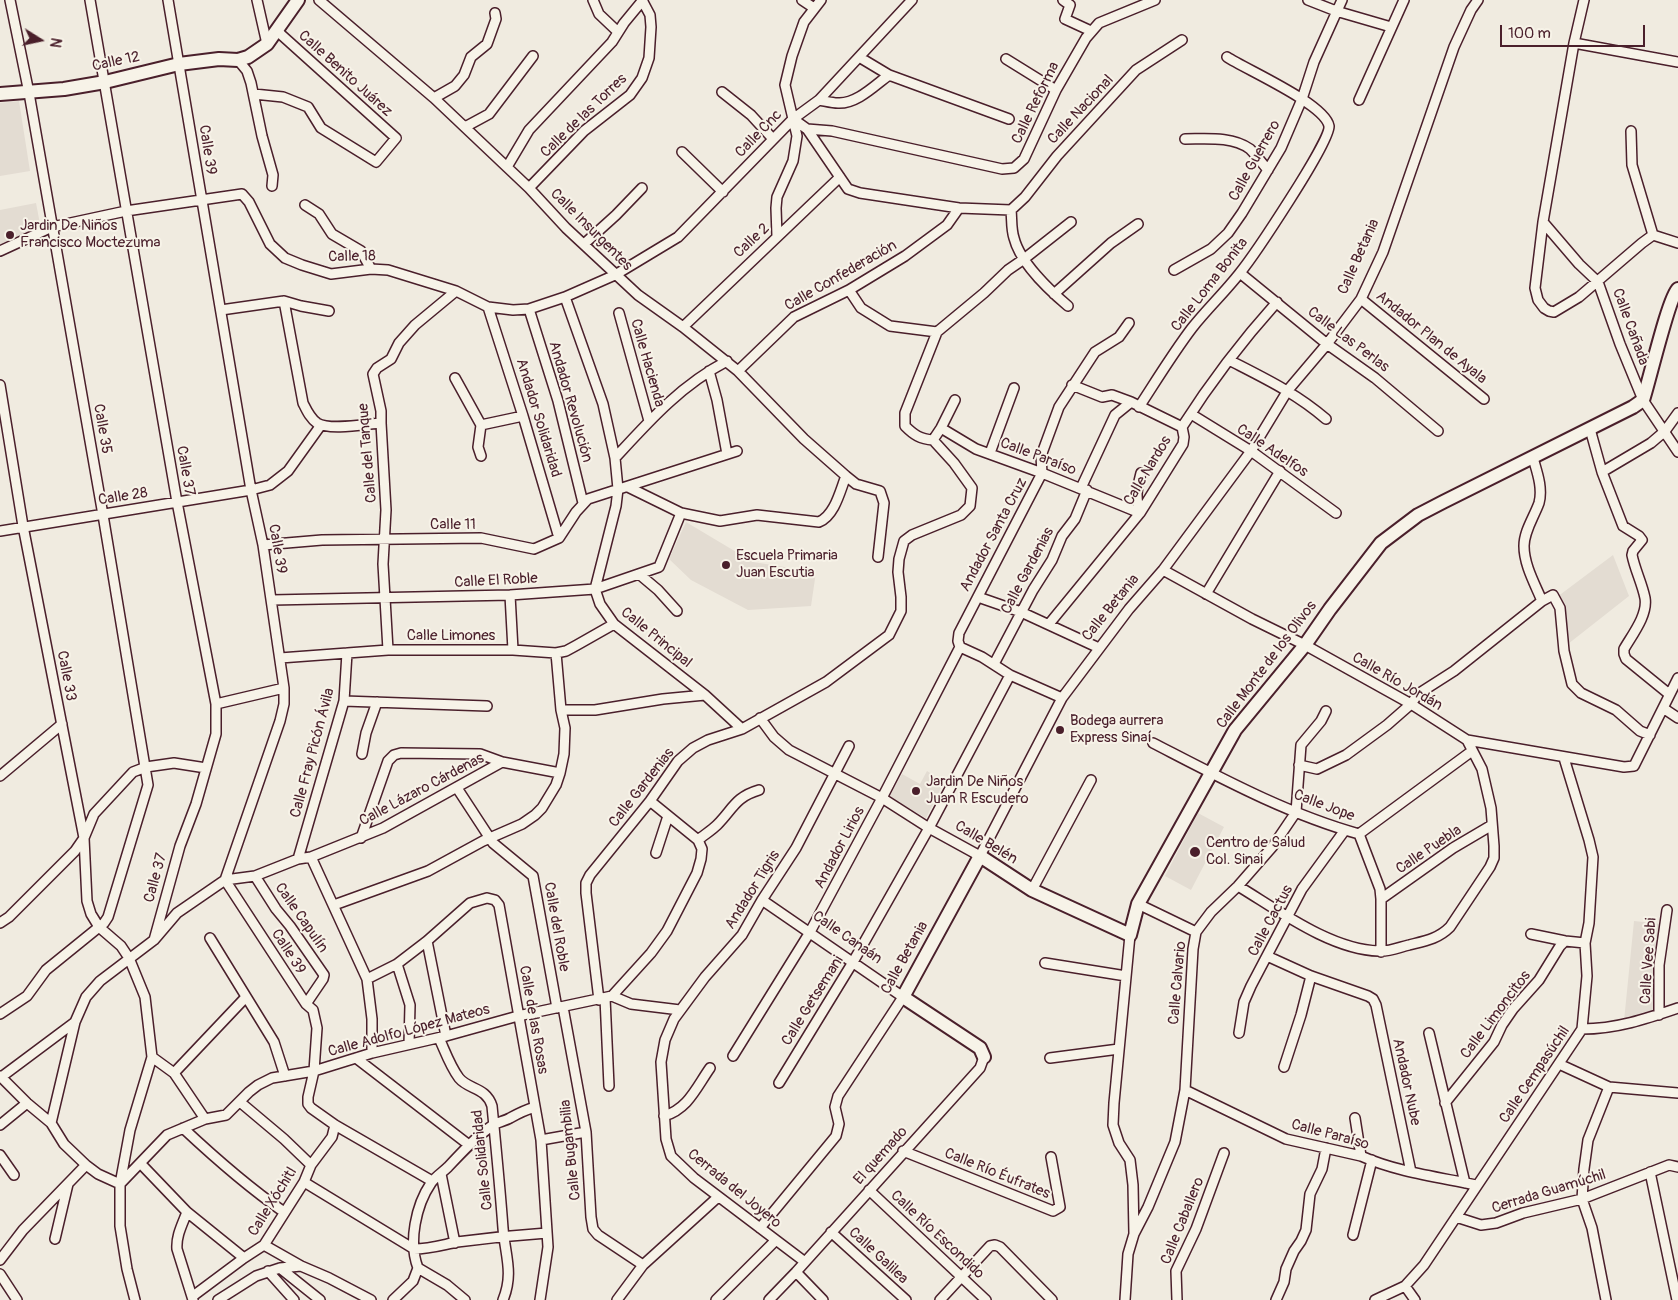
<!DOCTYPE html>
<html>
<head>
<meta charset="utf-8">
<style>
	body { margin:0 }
	#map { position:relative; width:1678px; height:1300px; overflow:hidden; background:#f0ebe0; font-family:Pangolin,sans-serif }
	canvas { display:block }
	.north { position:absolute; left:15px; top:15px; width:50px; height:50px; -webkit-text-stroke:4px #f7f3e8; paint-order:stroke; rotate:100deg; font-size:14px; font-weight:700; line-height:20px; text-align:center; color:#4a1f2b }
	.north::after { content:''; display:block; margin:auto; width:18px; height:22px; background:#4a1f2b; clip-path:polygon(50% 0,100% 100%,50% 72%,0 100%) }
	.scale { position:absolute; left:1500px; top:25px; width:145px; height:22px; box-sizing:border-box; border:2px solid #4a1f2b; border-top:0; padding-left:6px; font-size:15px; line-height:18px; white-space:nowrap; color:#4a1f2b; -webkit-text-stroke:4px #f7f3e8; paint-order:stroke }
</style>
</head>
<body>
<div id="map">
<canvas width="1678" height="1300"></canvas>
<div class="north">N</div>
<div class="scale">100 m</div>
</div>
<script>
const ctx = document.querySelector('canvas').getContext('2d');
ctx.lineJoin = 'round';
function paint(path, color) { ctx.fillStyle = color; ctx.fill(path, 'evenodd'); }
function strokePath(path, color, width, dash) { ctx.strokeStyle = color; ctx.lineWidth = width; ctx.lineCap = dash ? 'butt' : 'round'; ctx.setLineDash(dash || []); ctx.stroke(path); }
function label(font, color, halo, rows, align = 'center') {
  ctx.font = font + ' Pangolin,sans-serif'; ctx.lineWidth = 4; ctx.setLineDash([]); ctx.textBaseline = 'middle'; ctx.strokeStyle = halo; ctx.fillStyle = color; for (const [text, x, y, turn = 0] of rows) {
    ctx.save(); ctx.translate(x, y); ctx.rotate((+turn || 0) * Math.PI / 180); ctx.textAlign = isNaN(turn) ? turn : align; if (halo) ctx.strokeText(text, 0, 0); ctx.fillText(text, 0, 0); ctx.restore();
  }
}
const built = new Path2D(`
	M19 101 30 171 0 176V103Z
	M36 203 40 224 0 246V210Z
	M686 522 753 562 816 572 811 606 748 610 691 580 669 559Z
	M1613 555 1629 596 1568 644 1557 597Z
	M927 771 944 782 926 818 889 797 902 774 920 784Z
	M1198 813 1224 827 1191 890 1165 876Z
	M1634 921 1662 924 1654 1016 1624 1021Z`);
const street = new Path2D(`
	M90 0 177 502 216 704V734L196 804 180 846 154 940
	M168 0 251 490 263 545 284 688V704L280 721 225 880 306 1004 313 1010 317 1028 314 1071 308 1097V1104L311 1108 335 1125 432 1181
	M257 0 267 44
	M319 0 434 98 529 188 566 228 638 295 683 327 738 371 804 439 846 476 856 484 880 491 884 503 878 557
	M593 0 599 14 618 32
	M802 0 814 8
	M1063 0 1070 5 1065 19 1091 31
	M1308 0 1336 11 1391 27
	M1584 0 1574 43 1543 222 1535 288 1538 300 1544 308 1549 311 1554 312 1579 297 1642 243 1653 235 1678 243
	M1574 43 1678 62
	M859 57 889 75 1009 119
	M1006 59 1056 90
	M238 60 247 71 251 83 262 136 273 175 272 186
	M722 92 751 115 773 139
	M254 94 283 97 308 107 321 128 376 162 396 138 276 30
	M434 98 455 86 464 75 471 57 487 44 496 19 495 13
	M819 100C825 101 832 103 838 103 857 104 875 85 889 75
	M1359 100 1404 0
	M793 119 807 129 848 189 860 193 959 208 1011 210
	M465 127 489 114 533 56
	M807 129 832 131 1002 169 1014 168 1024 159 1056 90 1086 38 1099 23 1155 0
	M1631 131 1632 165 1653 235
	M1185 139C1206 139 1232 136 1250 149 1256 155 1262 163 1268 170
	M682 152 723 192
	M507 167 529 130 612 42 624 23 643 0
	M529 188 584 131 630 95 642 78 649 58 651 27 650 15 642 0
	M305 205 319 214 332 234 361 251 371 269
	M1011 210 1025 197 1057 156 1136 70 1182 40
	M1011 210C1012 219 1011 229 1014 238 1020 262 1049 290 1068 306
	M1543 222 1579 264 1598 282 1620 344 1643 400 1678 452
	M777 236 776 208 777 197 793 161 797 136 785 85 792 56 804 22 821 0
	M584 244 616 215 642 188
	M0 251 52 227 126 211 242 194 249 202 270 244 285 258 302 265 331 274 371 269 388 270 456 291 488 307 513 310 529 309 565 297 615 275 678 237 793 119 819 100 912 0
	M1174 270 1211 249 1228 233 1242 213 1281 148 1302 99 1314 62 1342 0
	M1240 273 1327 344 1375 378 1438 431
	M849 290 861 308 890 326 937 332
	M1054 294 1111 243 1138 224
	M565 297 603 404 615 458 618 489 616 506 595 589 600 604 614 624 705 695 742 729
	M1361 299 1484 399
	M284 301 303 403C307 411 310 418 317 423 330 431 366 424 381 423
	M488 307 523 416 559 538
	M529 309 558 401 583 503
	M221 310 284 301 301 306 329 311
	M619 313 649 421
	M683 327 840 177
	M1229 360C1264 378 1296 393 1326 419
	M709 371 717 400 727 454
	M738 371 794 317 849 290 905 256 947 225 959 208
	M455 378 481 425 478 447 481 456
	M0 385 23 526 84 838 87 901 91 914 99 927 121 946 129 958 145 997 152 1057 130 1130 120 1184V1226L127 1269 135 1300
	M1072 385 1102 397 1112 395 1131 402 1182 427
	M1139 407C1156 381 1173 353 1192 328 1207 309 1224 293 1239 274 1253 257 1331 141 1329 126 1325 104 1247 70 1227 57
	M1191 414 1251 451 1336 513
	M481 425 523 416
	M941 428 976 449 1042 473 1140 513
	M1590 429 1602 472 1623 526 1639 536 1642 540 1633 551 1632 555C1635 570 1642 583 1645 598 1648 615 1632 635 1624 649V654L1626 659 1669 694
	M933 440 941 428 955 400
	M990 453 1014 388
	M615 458C649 421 681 385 727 361
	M1533 458C1537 472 1543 488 1539 503 1534 517 1524 531 1524 546 1524 565 1535 584 1542 601
	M1602 472 1651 443 1665 431 1678 413
	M628 487 681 513 720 521 757 515 819 522C835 515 840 491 846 476
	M1081 488 1115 415 1131 402
	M1140 513C1135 496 1137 489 1141 473
	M0 531 251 490 270 485 288 471 321 425
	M263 545 322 540 481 538 534 549 559 538 576 512 588 499 737 451
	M1163 570 1252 619 1305 645 1411 704 1467 740 1624 767 1634 766 1678 678
	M639 574 658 590 677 611
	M1206 594 1280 471
	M510 595 513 650
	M978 597 1021 612 1099 648
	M272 600 510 595 595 589 659 567 681 513
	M1049 624 1140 513 1183 444 1184 437 1182 427C1210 383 1242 341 1277 302
	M388 650 383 564 386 510 381 423V411L373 374 377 368 391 359 399 343 415 325 456 291
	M280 658 388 650H513L556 653 566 651 577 645 614 624
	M994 664 1033 590 1052 560 1062 536 1075 519 1087 490
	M1062 698 1010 675 982 657 960 647 958 641 959 633 1042 473 1041 456 1059 407 1095 352 1119 337 1129 323
	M344 701 487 706
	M216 704 284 688
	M1663 708 1678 718
	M561 710H595L663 699 705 695
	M760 718 774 737 789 750 882 798 929 828 980 856 1062 698 1129 609 1163 570 1251 451 1288 390 1327 344 1361 299 1383 252 1454 47 1471 10 1478 0
	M1153 743C1219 777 1287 814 1359 834L1472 751
	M362 754 366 733 377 702
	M1299 765 1317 769 1346 755 1387 725 1411 704 1418 694 1454 671 1542 601 1553 595 1560 608 1564 651 1572 684 1581 693 1616 710 1640 731 1650 735
	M0 776 62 724
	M457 788 493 843 533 876 557 1008
	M1359 834 1380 889 1381 899V952
	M361 838 388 761 394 755 401 753 480 754 502 762
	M698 840C704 835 712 830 717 825 733 809 735 797 759 790
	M656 853 668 816
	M311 857 367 979 372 1019V1053
	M298 859 344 701 347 653
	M255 876 276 909 290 926 324 975 323 979 306 1004
	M1238 886C1278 910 1331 950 1379 951 1389 952 1400 947 1409 945 1425 941 1438 939 1450 927L1490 867 1494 858V846L1491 808 1482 769 1467 740
	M1032 890 1091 780
	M1381 899 1453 848 1492 825
	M1138 904 1196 932
	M334 905 428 871 483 841 522 824 535 815 542 808 556 785 560 773 564 754 565 728 561 710 556 653
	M0 923 9 917 75 851 84 838 94 814 133 772 146 767 174 763 206 768
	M1531 934 1565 941 1585 943
	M210 938 274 1042 285 1076
	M427 941 446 1036
	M1267 956 1311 976 1368 996 1373 999 1376 1005 1411 1172
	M1045 963 1126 976
	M397 964 410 1005 409 1044
	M367 979 397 964 427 941 470 903 487 898 495 900 499 905 541 1140 548 1247 540 1300
	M612 996 631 1004 680 1010
	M605 998 609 1086
	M599 1000 586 893V883L590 875 650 801 678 761 693 748 708 740 742 729 826 682 889 635 901 611V597L898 572 899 559 904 541 912 535 961 515 970 506 972 488 954 463 933 440C920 439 914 435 905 426V413L937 332 984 293 1008 270 1024 259 1071 222
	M563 1007 586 1132 591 1217 593 1229 598 1235 643 1265
	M0 1014 27 996 46 970 104 923 108 917 148 785 103 515 29 93 10 0
	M1659 1015V965L1667 910
	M1582 1029C1616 1029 1646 1019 1678 1008
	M1239 1033 1244 1002 1251 986 1302 889 1345 830
	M1429 1033 1465 1183
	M439 1038C445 1051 450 1066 459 1078 469 1090 486 1087 492 1106 496 1147 500 1187 503 1228 505 1255 514 1273 503 1300
	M733 1056 810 932 882 798 960 647
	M152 1057 174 1073 205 1119
	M356 1058 469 1145
	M1050 1058 1119 1049
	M1559 1064 1609 1087 1678 1093
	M1284 1067 1301 1015 1311 976
	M174 1073 246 997
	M0 1076 27 1103 51 1123 64 1144 86 1165 98 1174 120 1184
	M0 1078 75 1022
	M779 1083 853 962 929 828 1010 675
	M1185 1090 1286 1139 1361 1156C1397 1172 1438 1177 1476 1185
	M240 1102 284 1139 311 1165
	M1445 1103 1494 1042 1502 1025 1513 1009 1539 980 1560 946 1565 941
	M664 1116C688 1109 696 1088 710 1068
	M1355 1118 1361 1156
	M51 1123 75 1022 86 997 100 981 154 940 177 913 225 880 255 876 298 859 311 857 383 828 502 762 560 773
	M0 1125 27 1103
	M183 1128C215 1158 248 1187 284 1212
	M541 1140 586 1132
	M903 1151 1053 1211 1060 1207 1051 1157
	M0 1155 14 1175
	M141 1164 187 1212 244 1258
	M1650 1172 1677 1300
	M441 1174 455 1243
	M304 1182 414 1249C429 1249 442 1245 457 1242 487 1238 517 1235 547 1233
	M120 1184 167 1135 205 1119 226 1115 249 1092 258 1085 272 1078 314 1071 372 1053 446 1036 518 1016 612 996 651 953 667 931 697 873 701 859 702 849 698 840 650 801
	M869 1190 986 1300
	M187 1212C182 1225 176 1236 177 1249L193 1300
	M1456 1217 1481 1225 1496 1223 1523 1213 1582 1199 1669 1165 1678 1167
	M760 1228 836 1136 839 1124 835 1107 838 1096 903 997 762 900
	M831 1232 906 1300
	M1134 1234 1148 1207 1175 1142 1185 1090 1193 949 1196 932 1211 912 1238 886 1273 846 1296 812 1301 745 1321 721 1326 711
	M1353 1235 1372 1160
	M55 1239 68 1184
	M264 1245 301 1266
	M0 1260 23 1230 86 1165
	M805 1262 694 1178 671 1156 666 1139 661 1062 665 1040 674 1019 705 977 742 935 762 900 796 848 849 746
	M280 1268 320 1300
	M268 1271 294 1300
	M796 1272 823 1300
	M0 1274 17 1300
	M1405 1286 1415 1300
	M193 1296 244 1258 264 1245 304 1182 311 1165 332 1137 335 1125
	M218 1300 256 1276 280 1268 301 1266 329 1278 371 1300
	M393 1300 413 1281 418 1268
	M465 1300 447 1285 418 1268C408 1242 416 1205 431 1183 435 1177 443 1172 448 1167 462 1152 476 1137 493 1125 498 1122 505 1121 510 1118 519 1113 525 1110 535 1107
	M617 1300 643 1265 718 1197
	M716 1300 775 1241
	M769 1300 796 1272 980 1068 984 1057
	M940 1300 990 1246 995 1245 1000 1247 1052 1300
	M1125 1300 1128 1254 1134 1234 1133 1185 1130 1160 1119 1143 1113 1125 1114 1103 1130 935
	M1177 1300 1176 1271 1196 1229 1224 1153
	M1276 1300 1284 1282 1286 1269 1294 1251 1301 1241 1306 1230 1310 1194 1322 1169 1326 1148
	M1375 1300 1405 1286 1424 1265 1582 1029 1587 976 1585 943 1589 923 1593 857 1589 840 1564 758
	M1606 1300 1592 1228 1582 1199 1584 1169 1588 1140 1609 1087`);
const secondary = new Path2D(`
	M0 94 64 89 105 82 179 64 219 59 238 60 248 57 267 44 298 0
	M984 1057 980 1048 903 997 980 856 1032 890 1130 935 1138 904 1235 730 1305 645 1330 609 1381 543 1418 515 1443 502 1633 407 1643 400C1649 382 1669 296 1678 289`);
const markers = [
	[10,235,5,"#4a1f2b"],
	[726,565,5,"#4a1f2b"],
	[1060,730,5,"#4a1f2b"],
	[916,791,5,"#4a1f2b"],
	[1195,852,6,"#4a1f2b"]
];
const streetNames = [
	["Calle 12",116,62,-12],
	["Calle Benito Juárez",345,74,42],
	["Calle Reforma",1036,103,-64],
	["Calle Nacional",1081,110,-47],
	["Calle de las Torres",584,116,-44],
	["Calle Cnc",759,134,-46],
	["Calle 39",207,150,81],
	["Calle Guerrero",1255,161,-61],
	["Calle Insurgentes",591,230,45],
	["Calle 2",752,241,-43],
	["Calle 18",352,257,-1],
	["Calle Betania",1359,257,-66],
	["Calle Confederación",841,276,-30],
	["Calle Loma Bonita",1210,285,-52],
	["Calle Cañada",1630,327,70],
	["Andador Plan de Ayala",1431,338,39],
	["Calle Las Perlas",1348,340,37],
	["Calle Hacienda",647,363,74],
	["Andador Revolución",570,402,74],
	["Andador Solidaridad",538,418,73],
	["Calle 35",102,429,80],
	["Calle Adelfos",1272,451,34],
	["Calle del Tanque",368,453,-95],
	["Calle Paraíso",1038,457,21],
	["Calle 37",185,471,80],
	["Calle Nardos",1148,471,-59],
	["Calle 28",123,497,-9],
	["Calle 11",453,525],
	["Andador Santa Cruz",994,535,-62],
	["Calle 39",277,549,80],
	["Calle Gardenias",1028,571,-62],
	["Calle El Roble",496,581,-3],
	["Calle Betania",1111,608,-51],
	["Calle Limones",451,636],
	["Calle Principal",656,638,39],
	["Calle Monte de los Olivos",1267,665,-53],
	["Calle 33",66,676,79],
	["Calle Río Jordán",1397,682,30],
	["Calle Fray Picón Ávila",313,753,-75],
	["Calle Gardenias",642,788,-52],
	["Calle Lázaro Cárdenas",422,790,-28],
	["Calle Jope",1324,806,21],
	["Calle Belén",986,843,31],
	["Andador Lirios",840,848,-62],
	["Calle Puebla",1429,850,-34],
	["Calle 37",156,878,-75],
	["Andador Tigris",753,890,-58],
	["Calle Capulín",301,918,55],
	["Calle Cactus",1271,921,-62],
	["Calle del Roble",556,927,80],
	["Calle Canaán",847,938,35],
	["Calle 39",288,952,57],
	["Calle Betania",905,958,-61],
	["Calle Vee Sabi",1649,961,-86],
	["Calle Calvario",1178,983,-85],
	["Calle Getsemani",813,1001,-58],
	["Calle Limoncitos",1496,1015,-53],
	["Calle de las Rosas",533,1020,80],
	["Calle Adolfo López Mateos",409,1031,-15],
	["Calle Cempasúchil",1535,1075,-56],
	["Andador Nube",1406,1082,78],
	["Calle Paraíso",1330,1135,15],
	["Calle Bugambilia",571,1150,-96],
	["El quemado",881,1156,-48],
	["Calle Solidaridad",483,1160,-96],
	["Calle Río Éufrates",997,1174,22],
	["Cerrada del Joyero",734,1189,39],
	["Cerrada Guamúchil",1549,1192,-17],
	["Calle Xóchitl",273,1202,-58],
	["Calle Caballero",1183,1221,-68],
	["Calle Río Escondido",937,1235,43],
	["Calle Galilea",878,1256,43]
];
const poiNames = [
	["Jardin De Niños",20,226],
	["Francisco Moctezuma",20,243],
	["Escuela Primaria",736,556],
	["Juan Escutia",736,573],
	["Bodega aurrera",1070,721],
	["Express Sinaí",1070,738],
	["Jardin De Niños",926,782],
	["Juan R Escudero",926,799],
	["Centro de Salud",1206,843],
	["Col. Sinai",1206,860]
];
paint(built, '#e3dcd2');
strokePath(street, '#4a1f2b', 12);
strokePath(secondary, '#4a1f2b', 16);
strokePath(street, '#f7f3e8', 9);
strokePath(secondary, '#f7f3e8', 12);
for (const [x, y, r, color] of markers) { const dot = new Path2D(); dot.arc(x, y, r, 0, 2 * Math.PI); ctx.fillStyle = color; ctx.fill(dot); strokePath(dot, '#f7f3e8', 2); }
label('15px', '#4a1f2b', '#f7f3e8', streetNames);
label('15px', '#4a1f2b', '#f7f3e8', poiNames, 'left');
</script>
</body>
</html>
